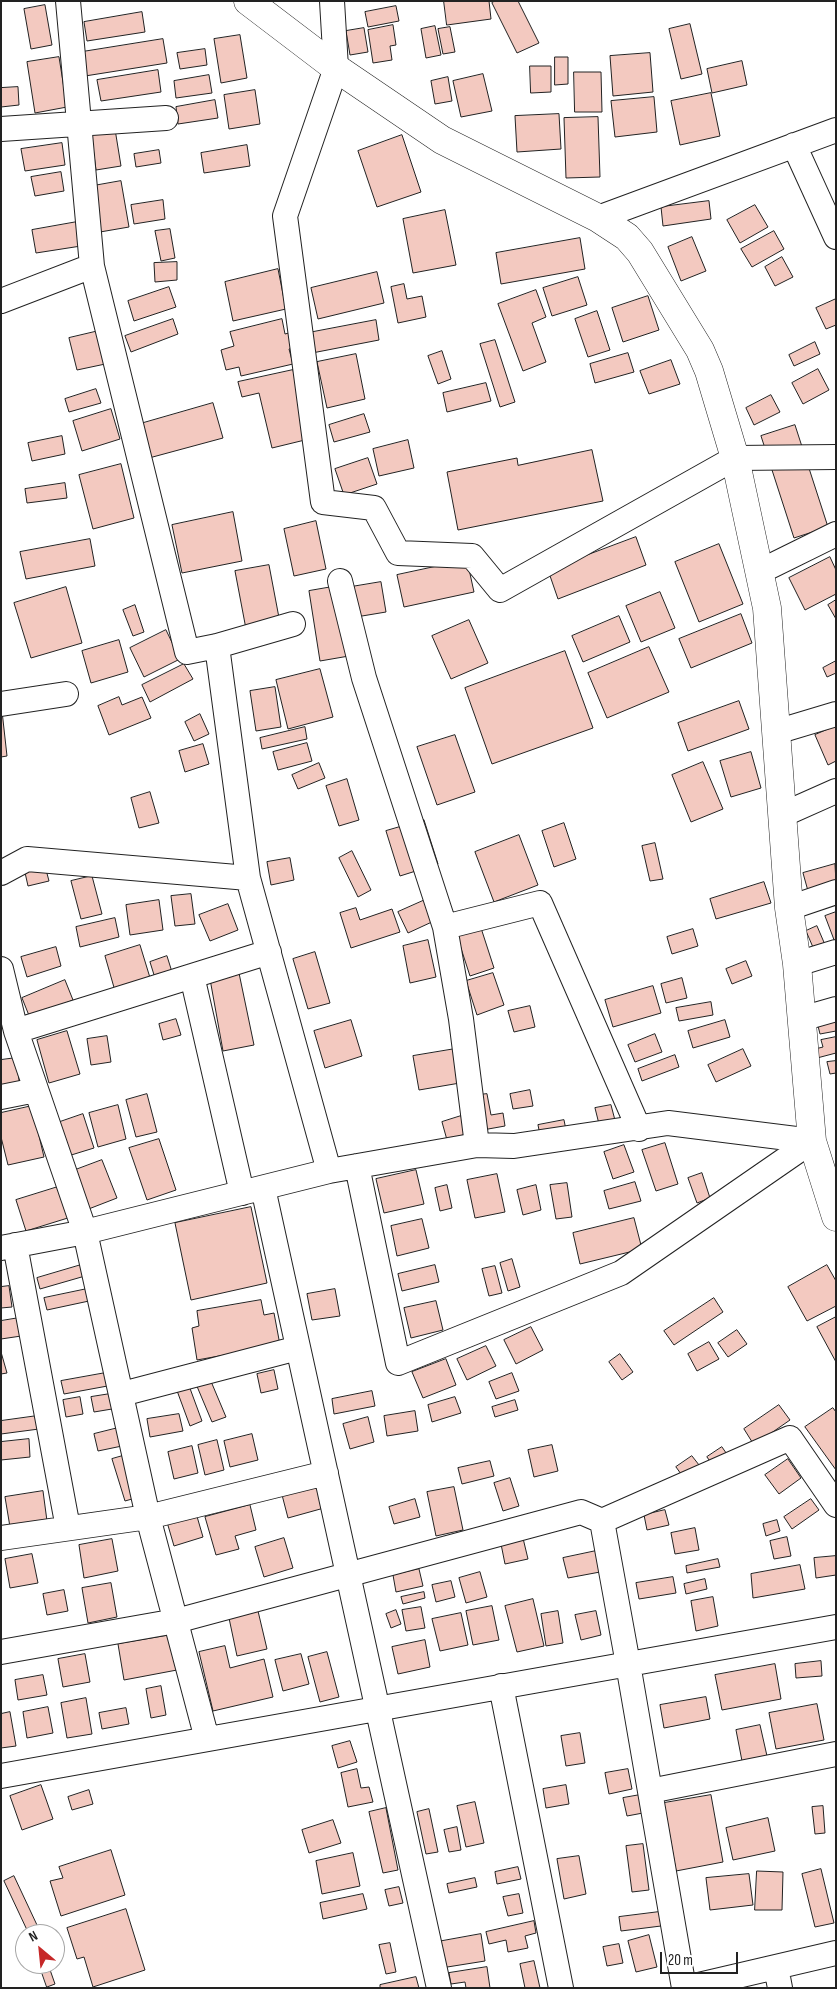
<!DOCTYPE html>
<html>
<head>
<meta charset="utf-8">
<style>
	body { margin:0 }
	#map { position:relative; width:837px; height:1989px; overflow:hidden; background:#fff; font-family:"Sofia Sans Condensed",sans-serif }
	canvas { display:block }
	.frame { position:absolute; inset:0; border:2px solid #222; pointer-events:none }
	.north { position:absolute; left:15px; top:1924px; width:50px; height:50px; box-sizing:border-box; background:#fff; border:1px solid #a7a7a7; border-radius:50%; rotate:332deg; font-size:14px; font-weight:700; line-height:20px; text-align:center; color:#222 }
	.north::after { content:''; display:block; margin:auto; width:18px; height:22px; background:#c62828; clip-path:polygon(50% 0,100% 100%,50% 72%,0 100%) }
	.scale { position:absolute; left:660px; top:1952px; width:78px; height:22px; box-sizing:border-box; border:2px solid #222; border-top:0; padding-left:6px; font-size:15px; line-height:18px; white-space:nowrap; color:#222; -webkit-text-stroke:4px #fff; paint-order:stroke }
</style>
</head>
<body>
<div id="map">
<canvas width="837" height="1989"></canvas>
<div class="frame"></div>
<div class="north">N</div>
<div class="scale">20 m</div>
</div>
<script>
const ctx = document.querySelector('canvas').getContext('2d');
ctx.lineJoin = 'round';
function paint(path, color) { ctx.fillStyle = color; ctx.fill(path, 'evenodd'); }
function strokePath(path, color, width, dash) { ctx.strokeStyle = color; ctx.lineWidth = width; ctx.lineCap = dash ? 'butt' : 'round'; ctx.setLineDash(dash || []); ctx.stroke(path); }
const building = new Path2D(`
	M444 1H489L491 19 447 25Z
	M495 1H518L539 43 517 53 492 3Z
	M45 5 52 45 31 49 24 9Z
	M396 6 399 21 368 27 365 12Z
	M142 12 145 32 87 41 84 22Z
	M690 24 702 74 681 79 669 29Z
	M393 25 396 45 390 46 392 60 373 63 368 30Z
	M435 26 441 55 426 58 421 29Z
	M450 27 455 52 443 54 438 29Z
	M364 28 368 52 350 55 346 31Z
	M240 35 247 78 221 83 214 39Z
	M163 39 167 63 85 76 82 52Z
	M205 49 207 65 180 69 177 53Z
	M650 53 653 92 613 96 610 56Z
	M59 57 67 107 35 113 27 62Z
	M555 57H568V84L555 85Z
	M742 61 747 85 712 93 707 69Z
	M530 66H551V92L531 93Z
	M158 70 161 92 101 101 97 80Z
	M574 72H601L602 112H575Z
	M483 74 492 111 461 117 453 81Z
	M209 75 212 93 176 98 174 81Z
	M448 77 452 101 435 104 431 81Z
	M18 87 19 105 1 107V88Z
	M255 90 260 124 229 129 224 95Z
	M711 93 720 136 680 145 671 101Z
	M654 97 657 132 615 137 611 101Z
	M215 100 218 118 178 124 176 107Z
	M559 114 561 149 517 152 515 116Z
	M598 117 600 177 566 178 564 118Z
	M115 129 121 166 96 170 91 133Z
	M402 135 421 192 377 207 358 151Z
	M62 143 65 165 25 171 21 149Z
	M247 145 250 166 204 173 201 153Z
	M159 150 161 163 136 167 134 154Z
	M61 172 64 191 35 196 31 177Z
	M121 181 129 227 100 232 93 186Z
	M163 200 165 219 134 224 131 205Z
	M709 201 711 219 663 226 661 207Z
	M755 205 768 227 740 243 727 220Z
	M445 210 456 265 413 273 403 219Z
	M77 222 81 246 36 253 32 230Z
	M170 229 175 258 161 261 155 231Z
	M774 231 784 249 752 267 741 249Z
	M692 237 706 271 681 281 668 247Z
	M580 238 585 269 501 284 496 253Z
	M782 257 793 277 775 286 765 267Z
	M177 262V280L155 282 154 263Z
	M278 269 286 309 233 321 225 282Z
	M377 272 384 303 318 319 311 288Z
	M578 277 587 305 552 316 543 288Z
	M404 284 407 299 422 296 426 317 398 323 391 287Z
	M169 287 176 307 134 321 128 301Z
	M536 290 546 317 532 323 546 362 523 371 498 304Z
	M648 296 659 330 623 342 612 308Z
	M836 299V325L826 329 816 308Z
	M597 311 610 350 588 357 575 319Z
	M173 319 178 334 131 352 125 336Z
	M282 319 285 334 296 331 299 346 289 349 293 364 241 376 239 367 226 370 221 350 234 346 230 332Z
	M376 320 379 340 312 353 308 333Z
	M103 330 110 363 77 370 69 338Z
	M495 340 515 402 500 407 480 344Z
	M815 342 820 354 794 366 789 355Z
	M442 351 451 379 438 384 428 356Z
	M628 353 634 372 595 383 590 364Z
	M356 354 365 399 327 408 317 362Z
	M671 360 680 384 649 394 640 371Z
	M818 369 829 390 803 404 792 383Z
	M293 370 309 439 272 448 259 393 242 397 238 382Z
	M486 383 491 401 447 412 443 393Z
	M96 389 101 403 69 412 65 399Z
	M771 395 780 412 754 425 746 408Z
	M213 403 223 438 149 458 140 424Z
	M111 409 120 439 82 451 73 421Z
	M364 414 370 432 334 442 329 425Z
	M795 425 828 527 794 538 761 436Z
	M62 436 65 454 32 461 28 443Z
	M408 440 414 468 379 476 373 449Z
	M592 450 603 501 458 530 447 472 517 458 518 465Z
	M368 458 377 484 344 495 335 469Z
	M121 464 134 518 93 529 79 475Z
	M65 483 67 498 27 503 25 489Z
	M233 512 242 561 182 573 172 525Z
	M316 521 326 569 294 576 284 529Z
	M636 537 646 565 558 599 548 570Z
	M90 539 95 566 26 579 20 552Z
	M719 544 743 604 699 622 675 562Z
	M830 557 836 570V594L805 610 789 578Z
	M467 560 474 592 404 607 397 575Z
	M269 565 280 623 246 629 235 571Z
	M381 582 386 612 350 618 345 588Z
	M338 586 349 656 320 661 309 591Z
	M66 587 82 643 31 658 14 603Z
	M660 592 675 628 641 642 626 606Z
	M836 600V619L828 605Z
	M135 605 144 632 133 636 123 610Z
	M741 614 752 643 691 668 679 639Z
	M619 616 630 642 583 662 572 636Z
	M469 620 488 663 451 679 432 636Z
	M166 630 180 659 144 677 130 648Z
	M119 640 128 672 91 683 82 651Z
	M649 647 669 692 607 718 588 673Z
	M565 651 593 728 492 764 465 688Z
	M836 661V673L827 677 823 668Z
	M184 664 193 679 150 702 142 685Z
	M320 669 333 717 288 729 276 680Z
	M275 687 281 727 256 731 250 691Z
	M119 697 122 705 142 697 151 718 109 735 98 706Z
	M739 701 749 729 688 751 678 723Z
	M2 711 7 756 1 757V712Z
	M200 714 209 734 194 741 185 722Z
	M836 726V761L828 765 815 735Z
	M305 727 307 739 262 749 260 738Z
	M455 735 475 792 437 805 417 747Z
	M307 743 312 761 278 770 273 752Z
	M203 744 209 764 185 772 179 751Z
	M751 752 761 788 731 797 720 761Z
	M703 762 723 809 691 822 672 775Z
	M319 763 325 778 298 789 292 775Z
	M347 779 359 820 339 826 326 786Z
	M150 792 159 823 139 828 131 798Z
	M424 820 438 864 400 876 386 831Z
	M564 823 576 859 554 867 542 831Z
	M519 835 538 885 494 902 475 852Z
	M655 843 663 879 650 881 642 846Z
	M352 851 371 890 358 897 339 858Z
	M290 858 294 880 271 885 267 862Z
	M44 862 49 881 28 886 24 868Z
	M835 864 836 883 808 891 803 873Z
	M92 876 102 914 81 919 71 881Z
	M764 882 771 903 716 919 710 899Z
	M191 894 195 924 175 926 171 896Z
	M159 900 163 930 130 935 126 905Z
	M425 900 434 921 408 933 398 912Z
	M228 904 238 930 210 941 199 915Z
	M356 908 360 920 392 909 400 932 351 948 340 913Z
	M836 912V945L825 916Z
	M115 918 119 937 80 947 76 927Z
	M817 926 826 947 815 952 806 931Z
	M481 928 494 968 470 976 457 936Z
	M693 929 698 946 672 954 667 937Z
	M428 940 436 977 410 983 403 946Z
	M140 945 151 981 115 991 105 956Z
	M56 947 61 966 27 977 21 957Z
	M315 952 330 1003 308 1009 293 959Z
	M167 956 172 972 155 978 150 962Z
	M746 961 752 976 732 984 726 969Z
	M239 973 254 1045 223 1051 210 979Z
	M493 973 504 1005 477 1015 466 981Z
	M682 978 687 998 666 1003 661 984Z
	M65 980 73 1000 30 1018 22 998Z
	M653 986 661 1013 613 1027 605 1000Z
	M711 1002 713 1015 679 1021 676 1008Z
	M530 1006 535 1027 514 1032 508 1011Z
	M836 1018V1031L820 1034 817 1022Z
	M176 1019 181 1035 163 1040 159 1024Z
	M351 1020 362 1056 325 1068 314 1031Z
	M725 1020 730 1037 693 1048 688 1031Z
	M67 1031 80 1074 49 1083 37 1040Z
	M655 1034 662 1052 635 1062 628 1045Z
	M107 1036 111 1062 91 1065 87 1039Z
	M836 1037V1053L817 1058 815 1049 823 1047 821 1040Z
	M455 1049 460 1083 419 1090 413 1056Z
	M743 1049 751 1066 716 1082 708 1065Z
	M675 1055 679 1067 642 1081 638 1069Z
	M16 1058 20 1087 1 1090V1060Z
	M836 1061V1073L830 1074 827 1062Z
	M530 1090 533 1106 513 1109 510 1094Z
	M147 1094 157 1132 136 1137 126 1100Z
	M487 1094 491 1115 503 1113 505 1126 477 1131 471 1096Z
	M118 1105 126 1139 98 1147 89 1113Z
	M611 1105 616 1124 600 1128 595 1108Z
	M32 1106 44 1157 8 1165 1 1137V1113Z
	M83 1114 94 1148 68 1156 57 1123Z
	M461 1116 466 1134 447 1140 442 1122Z
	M564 1120 566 1130 540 1135 538 1125Z
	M159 1139 176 1190 147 1200 129 1148Z
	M665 1143 678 1184 656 1191 642 1150Z
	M624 1145 634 1172 613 1179 604 1152Z
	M102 1160 117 1198 86 1210 70 1172Z
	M416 1170 424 1204 384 1213 376 1179Z
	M702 1173 710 1198 697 1203 688 1178Z
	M497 1174 505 1212 475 1218 467 1180Z
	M635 1182 641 1201 609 1209 604 1191Z
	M567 1183 572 1217 556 1219 550 1185Z
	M447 1185 452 1208 440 1211 435 1188Z
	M536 1185 541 1210 523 1215 517 1190Z
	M61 1186 71 1217 26 1231 16 1200Z
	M251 1207 267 1283 191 1300 175 1223Z
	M634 1218 642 1249 580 1264 573 1233Z
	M422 1219 429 1248 397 1256 391 1226Z
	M512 1259 520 1287 508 1291 500 1263Z
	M81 1265 85 1276 40 1289 37 1278Z
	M435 1265 439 1282 402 1291 398 1274Z
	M827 1265 836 1281V1306L807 1321 788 1287Z
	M495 1266 502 1293 489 1296 482 1269Z
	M9 1286 12 1307 1 1308V1287Z
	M87 1289 89 1301 47 1310 44 1298Z
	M335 1289 340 1316 312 1320 307 1294Z
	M714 1298 723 1312 674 1345 664 1331Z
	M261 1300 264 1315 274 1313 280 1345 197 1360 192 1328 199 1326 197 1311Z
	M436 1301 443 1330 411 1338 404 1308Z
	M25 1317 28 1335 1 1339V1321Z
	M836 1317V1362L817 1327Z
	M531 1327 543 1350 516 1364 504 1340Z
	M737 1330 747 1344 728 1357 718 1343Z
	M709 1342 719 1359 697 1371 688 1354Z
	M486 1346 496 1366 467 1380 457 1359Z
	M1 1352 7 1373 1 1374Z
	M620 1354 633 1372 622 1380 609 1362Z
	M446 1359 456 1385 423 1398 412 1372Z
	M274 1370 278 1389 261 1393 257 1374Z
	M111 1372 113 1385 64 1394 61 1381Z
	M512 1373 519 1391 496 1399 489 1382Z
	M210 1379 226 1417 212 1422 196 1384Z
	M188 1383 202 1421 190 1426 176 1388Z
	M372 1391 375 1406 334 1414 332 1399Z
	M110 1394 112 1409 94 1412 91 1397Z
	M80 1397 83 1414 66 1417 63 1400Z
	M455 1397 461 1413 432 1422 428 1405Z
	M515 1400 518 1410 495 1417 492 1407Z
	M779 1405 790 1420 754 1445 744 1429Z
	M833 1408 836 1412V1470L805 1427Z
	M415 1411 418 1431 387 1436 384 1416Z
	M179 1414 183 1431 150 1437 147 1419Z
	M37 1416 39 1429 1 1434V1421Z
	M368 1417 374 1442 350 1449 343 1424Z
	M118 1428 122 1446 98 1451 94 1434Z
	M252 1434 258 1460 230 1467 224 1441Z
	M29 1439 30 1457 1 1460V1442Z
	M217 1440 224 1470 205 1475 198 1445Z
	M552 1445 558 1471 534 1477 528 1450Z
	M192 1446 198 1473 174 1479 168 1452Z
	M722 1447 731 1460 716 1470 707 1457Z
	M126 1455 139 1497 125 1501 112 1459Z
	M692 1456 703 1470 686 1481 676 1467Z
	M788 1459 801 1478 779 1494 765 1475Z
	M490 1461 494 1476 462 1484 458 1468Z
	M510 1478 519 1506 503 1511 494 1483Z
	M317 1482 324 1508 288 1518 281 1491Z
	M454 1487 463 1530 436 1536 427 1492Z
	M43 1491 47 1521 10 1527 5 1497Z
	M415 1499 420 1517 394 1524 389 1507Z
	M811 1499 819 1510 792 1529 784 1517Z
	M250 1505 256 1530 235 1536 239 1549 216 1555 205 1517Z
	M665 1510 669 1525 647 1530 644 1515Z
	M196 1513 203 1537 174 1546 167 1522Z
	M777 1520 780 1531 766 1536 763 1524Z
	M695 1528 699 1550 675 1554 671 1533Z
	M522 1534 528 1559 505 1564 500 1539Z
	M787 1537 791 1556 774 1559 770 1541Z
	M284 1538 293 1568 264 1577 255 1547Z
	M112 1539 118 1571 84 1578 79 1545Z
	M596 1551 600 1572 568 1578 563 1558Z
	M32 1554 38 1583 10 1588 5 1559Z
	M836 1556V1575L816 1578 814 1558Z
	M718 1559 720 1567 687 1573 686 1566Z
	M800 1565 805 1589 753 1598 751 1574Z
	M419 1569 423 1586 396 1592 393 1575Z
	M480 1572 487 1597 466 1603 459 1578Z
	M673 1577 676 1593 639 1599 636 1583Z
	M705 1579 707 1589 686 1594 684 1584Z
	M451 1581 455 1597 436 1602 432 1585Z
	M111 1583 117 1617 88 1623 82 1588Z
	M64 1590 68 1611 47 1615 43 1594Z
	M424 1592 425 1598 403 1604 401 1597Z
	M713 1597 718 1626 696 1631 691 1601Z
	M533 1599 544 1646 517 1652 505 1606Z
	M492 1606 499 1640 473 1645 466 1611Z
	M421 1607 425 1628 406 1631 402 1610Z
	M396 1610 401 1624 391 1628 386 1614Z
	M258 1611 267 1649 237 1656 229 1618Z
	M558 1611 563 1643 546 1646 541 1614Z
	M596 1611 601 1635 581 1640 575 1615Z
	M461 1613 468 1645 440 1651 432 1619Z
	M171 1635 177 1670 124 1680 118 1644Z
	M425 1640 430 1667 398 1674 392 1647Z
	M225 1646 230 1668 264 1659 273 1697 213 1711 199 1652Z
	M327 1652 339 1697 320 1702 308 1657Z
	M85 1654 90 1682 63 1687 58 1659Z
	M301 1654 309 1684 283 1691 275 1660Z
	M821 1661 822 1676 796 1678 795 1664Z
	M775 1664 781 1699 722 1710 715 1675Z
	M43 1675 47 1695 18 1700 15 1680Z
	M161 1686 166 1715 151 1718 146 1689Z
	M706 1697 710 1719 664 1728 660 1705Z
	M86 1698 92 1734 67 1738 61 1703Z
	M817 1704 824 1740 776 1749 769 1713Z
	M48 1707 53 1733 27 1738 23 1712Z
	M126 1708 129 1724 102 1729 99 1713Z
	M10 1712 16 1746 1 1748V1714Z
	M760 1725 767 1756 742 1761 736 1730Z
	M580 1733 585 1763 566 1766 561 1736Z
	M350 1741 357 1762 338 1768 332 1746Z
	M357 1769 361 1788 369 1787 373 1802 348 1807 341 1773Z
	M628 1769 632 1789 609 1794 605 1773Z
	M41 1785 53 1819 22 1830 10 1796Z
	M566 1785 569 1804 546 1808 543 1789Z
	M89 1790 93 1804 72 1810 68 1797Z
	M640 1795 643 1813 627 1816 623 1798Z
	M711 1795 723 1862 676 1871 664 1803Z
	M475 1802 484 1843 466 1847 457 1806Z
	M823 1806 825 1833 815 1834 812 1807Z
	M386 1808 398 1870 383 1873 369 1812Z
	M429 1809 438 1852 426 1854 417 1812Z
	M768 1818 775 1851 733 1860 726 1828Z
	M333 1820 341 1843 309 1853 302 1830Z
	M457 1827 461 1850 449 1852 444 1830Z
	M643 1844 649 1890 632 1892 626 1846Z
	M111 1850 125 1895 61 1916 50 1881 63 1878 59 1867Z
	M353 1853 360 1886 322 1894 316 1861Z
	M579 1856 586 1894 564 1899 557 1859Z
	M518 1867 521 1879 497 1884 495 1872Z
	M821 1869 834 1923 815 1927 802 1874Z
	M757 1871 783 1872 782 1910H755Z
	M749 1874 753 1905 710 1910 706 1878Z
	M14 1876 37 1925 27 1930 4 1881Z
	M475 1878 477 1887 449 1893 447 1884Z
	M399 1887 403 1903 389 1906 385 1890Z
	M363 1894 367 1909 323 1919 320 1903Z
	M519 1894 523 1913 508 1916 503 1897Z
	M126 1909 145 1970 93 1987 84 1957 77 1959 67 1928Z
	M659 1912 661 1926 621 1931 619 1917Z
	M534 1921 536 1933 525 1936 528 1948 508 1952 506 1940 489 1944 486 1932Z
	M481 1934 485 1961 441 1968 437 1942Z
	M649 1935 657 1967 636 1972 628 1941Z
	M390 1943 396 1972 386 1974 379 1945Z
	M619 1944 623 1963 607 1966 603 1947Z
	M534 1961 540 1988H525L520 1964Z
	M39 1964H48L55 1984 47 1987Z
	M487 1967 490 1988H466L465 1982 451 1984 449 1973Z
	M416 1977 419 1988H380V1985Z`);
const minor = new Path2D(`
	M68 1 92 266 187 652 217 646 293 624
	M332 1 336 68 285 216 323 502 374 508 398 553 472 556 500 590 735 458 836 457
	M1 129 166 118
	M794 145 836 237
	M598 218 836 130
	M1 301 92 266
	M759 572 836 534
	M340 581 364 678 445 927 461 1019 477 1145
	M217 646 248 878 329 1171
	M1 704 66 694
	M776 732 836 714
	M782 815 836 791
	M1 873 27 859 248 878
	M789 908 836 892
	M445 927 540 903 639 1129
	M797 964 836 952
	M1 969 16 1031 85 1232 148 1517 326 1473
	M192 976 242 1193
	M801 1019 836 1009
	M16 1031 269 952
	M1 1097 36 1090
	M357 1166 398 1363 621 1273 812 1141
	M263 1188 439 1988
	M15 1245 68 1528
	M1 1248 85 1232 329 1171 477 1145 514 1146 668 1123 812 1141
	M122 1394 298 1348
	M602 1521 790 1438 836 1505
	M1 1538 148 1517 207 1739
	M1 1652 176 1621 581 1512 602 1521 628 1664 684 1988
	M501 1686 561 1988
	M1 1776 836 1627
	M650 1791 836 1754
	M776 1967 780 1988
	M686 1988 836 1953`);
const tertiary = new Path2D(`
	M248 1 336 68 442 140 598 218 627 237 640 252 700 350 709 371 735 458 767 608 789 908 797 964 812 1141 836 1217`);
paint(building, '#f3c9c0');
strokePath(building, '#222', 1);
strokePath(minor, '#222', 26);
strokePath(tertiary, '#222', 29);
strokePath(minor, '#fff', 24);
strokePath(tertiary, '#fff', 28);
</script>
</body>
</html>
